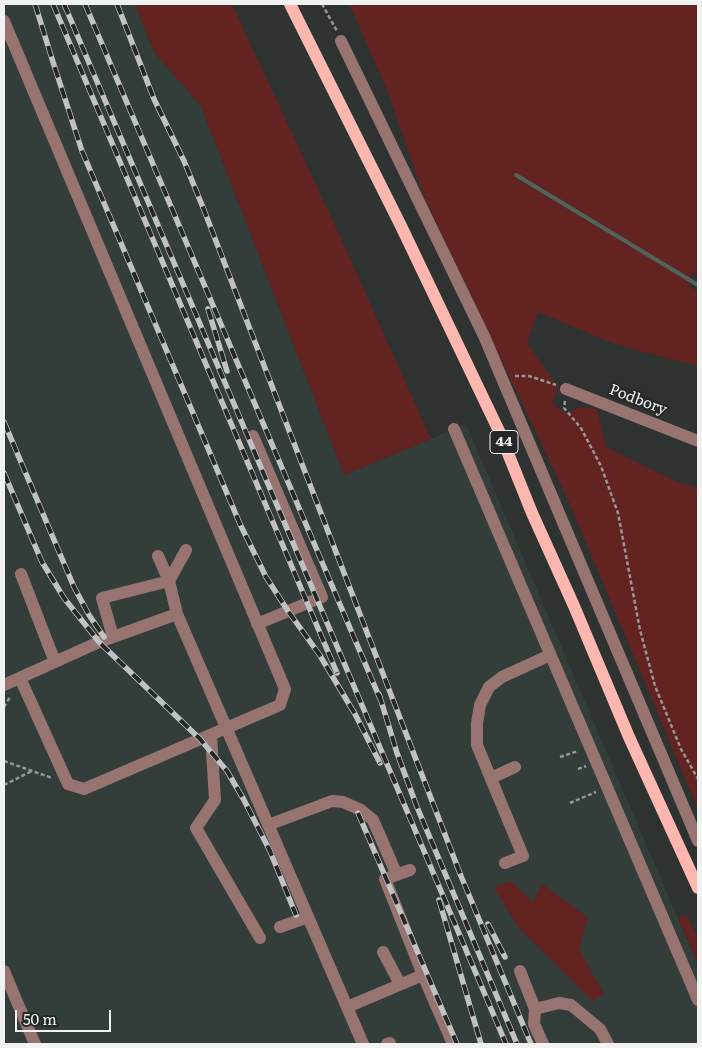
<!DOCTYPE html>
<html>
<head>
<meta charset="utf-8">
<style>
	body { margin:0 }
	#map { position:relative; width:702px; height:1048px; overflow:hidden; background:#2e3230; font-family:Literata,serif }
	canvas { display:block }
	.frame { position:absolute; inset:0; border:5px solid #f0f3f2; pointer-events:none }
	.scale { position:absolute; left:15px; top:1010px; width:96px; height:22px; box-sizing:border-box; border:2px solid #f0f3f2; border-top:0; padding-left:6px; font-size:15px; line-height:18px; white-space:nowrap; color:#f0f3f2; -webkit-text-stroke:4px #252826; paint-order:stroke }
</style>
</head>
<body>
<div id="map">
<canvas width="702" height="1048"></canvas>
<div class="frame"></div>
<div class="scale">50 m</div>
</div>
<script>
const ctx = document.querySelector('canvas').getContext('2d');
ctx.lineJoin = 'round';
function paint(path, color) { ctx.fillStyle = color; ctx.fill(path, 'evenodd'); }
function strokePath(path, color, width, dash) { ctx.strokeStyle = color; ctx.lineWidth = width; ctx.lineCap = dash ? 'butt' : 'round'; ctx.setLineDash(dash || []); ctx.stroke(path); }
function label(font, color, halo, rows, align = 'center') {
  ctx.font = font + ' Literata,serif'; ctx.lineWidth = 4; ctx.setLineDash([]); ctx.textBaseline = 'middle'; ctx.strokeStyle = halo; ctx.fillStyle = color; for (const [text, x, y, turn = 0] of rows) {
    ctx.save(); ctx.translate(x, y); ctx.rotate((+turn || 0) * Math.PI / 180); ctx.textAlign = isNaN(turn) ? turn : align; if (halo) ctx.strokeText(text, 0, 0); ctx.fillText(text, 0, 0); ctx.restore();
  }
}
const built = new Path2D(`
	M4 4H135L154 52 201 106 344 475 466 424 698 965V1044H4Z`);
const green = new Path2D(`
	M135 4H232L344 245 431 439 344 475 201 106 154 52Z
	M349 4H698V274L692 272 690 287 698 291V366L617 345 538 312 527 343 558 387 552 403 565 413 581 407 597 409 606 447 678 482 698 488V809L569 502 423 194 387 89Z
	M511 881 533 902 542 884 588 917 579 949 604 994 593 1001 518 927 494 887Z
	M687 916 698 938V965L678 917Z`);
const stream = new Path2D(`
	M516 175 698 285`);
const path = new Path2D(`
	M322 4 337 31
	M515 376H529L556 385
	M565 401 564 408 581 428 601 466 618 513 640 630 655 686 681 749 698 779
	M4 707 10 697
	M560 757 578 751
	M4 761 52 778
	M578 769 586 766
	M4 785 32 771
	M570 803 596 792`);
const minor = new Path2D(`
	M4 21 285 689 280 705 84 789 68 784 20 678
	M341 41 484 336 698 841
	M566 389 698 441
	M454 429 698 1000
	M253 436 322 597 257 624
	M158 556 169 581 186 550
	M21 574 55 662
	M113 637 102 598 169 581 177 614
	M4 685 99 642 177 614 363 1044
	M211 735 215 800 196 828 260 938
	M491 778 515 767
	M268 825 332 801 343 802 361 810 373 820 397 875
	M505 863 523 856 477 745V723L480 705 489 687 502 677 550 655
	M410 870 385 879 423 975
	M280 927 308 917
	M383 952 400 984
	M4 971 35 1044
	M520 971 535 1009
	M347 1007 423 975 453 1044
	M387 1044 390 1043
	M543 1044 534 1024 535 1009 559 1003 571 1005 600 1029 608 1044`);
const major = new Path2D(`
	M290 4 401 226 499 431 532 513 574 606 629 737 698 888`);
const rail = new Path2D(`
	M35 4 53 62 82 151 240 524 266 577 288 611 319 654 355 714 380 763
	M53 4 337 673
	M64 4 506 1044
	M85 4 381 701
	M117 4 154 99 184 161 204 210 461 876 531 1044
	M208 309 227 371
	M4 422 74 587 89 615 104 637
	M4 473 42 562 64 598 99 642 200 739 227 771 244 800 270 851 296 915
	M379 694 397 753 417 807 517 1044
	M358 813 457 1044
	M439 900 481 1044
	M488 924 505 957`);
const shields = [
	[504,442,28]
];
const shieldNames = [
	["44",504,442]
];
const streetNames = [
	["Podbory",638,400,21]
];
paint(built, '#333d39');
paint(green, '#632320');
strokePath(stream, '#4f645c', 4);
strokePath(path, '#959897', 2.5, [4, 2.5]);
strokePath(minor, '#977470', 12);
strokePath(major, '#feb7af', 12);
strokePath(rail, '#c0c3c2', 5.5);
strokePath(rail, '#252826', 4, [11]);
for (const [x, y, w] of shields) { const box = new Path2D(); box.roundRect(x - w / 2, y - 11.5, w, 23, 4); ctx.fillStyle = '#252826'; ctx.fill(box); strokePath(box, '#f0f3f2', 1); }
label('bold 14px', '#f0f3f2', null, shieldNames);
label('15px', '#f0f3f2', '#252826', streetNames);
</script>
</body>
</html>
